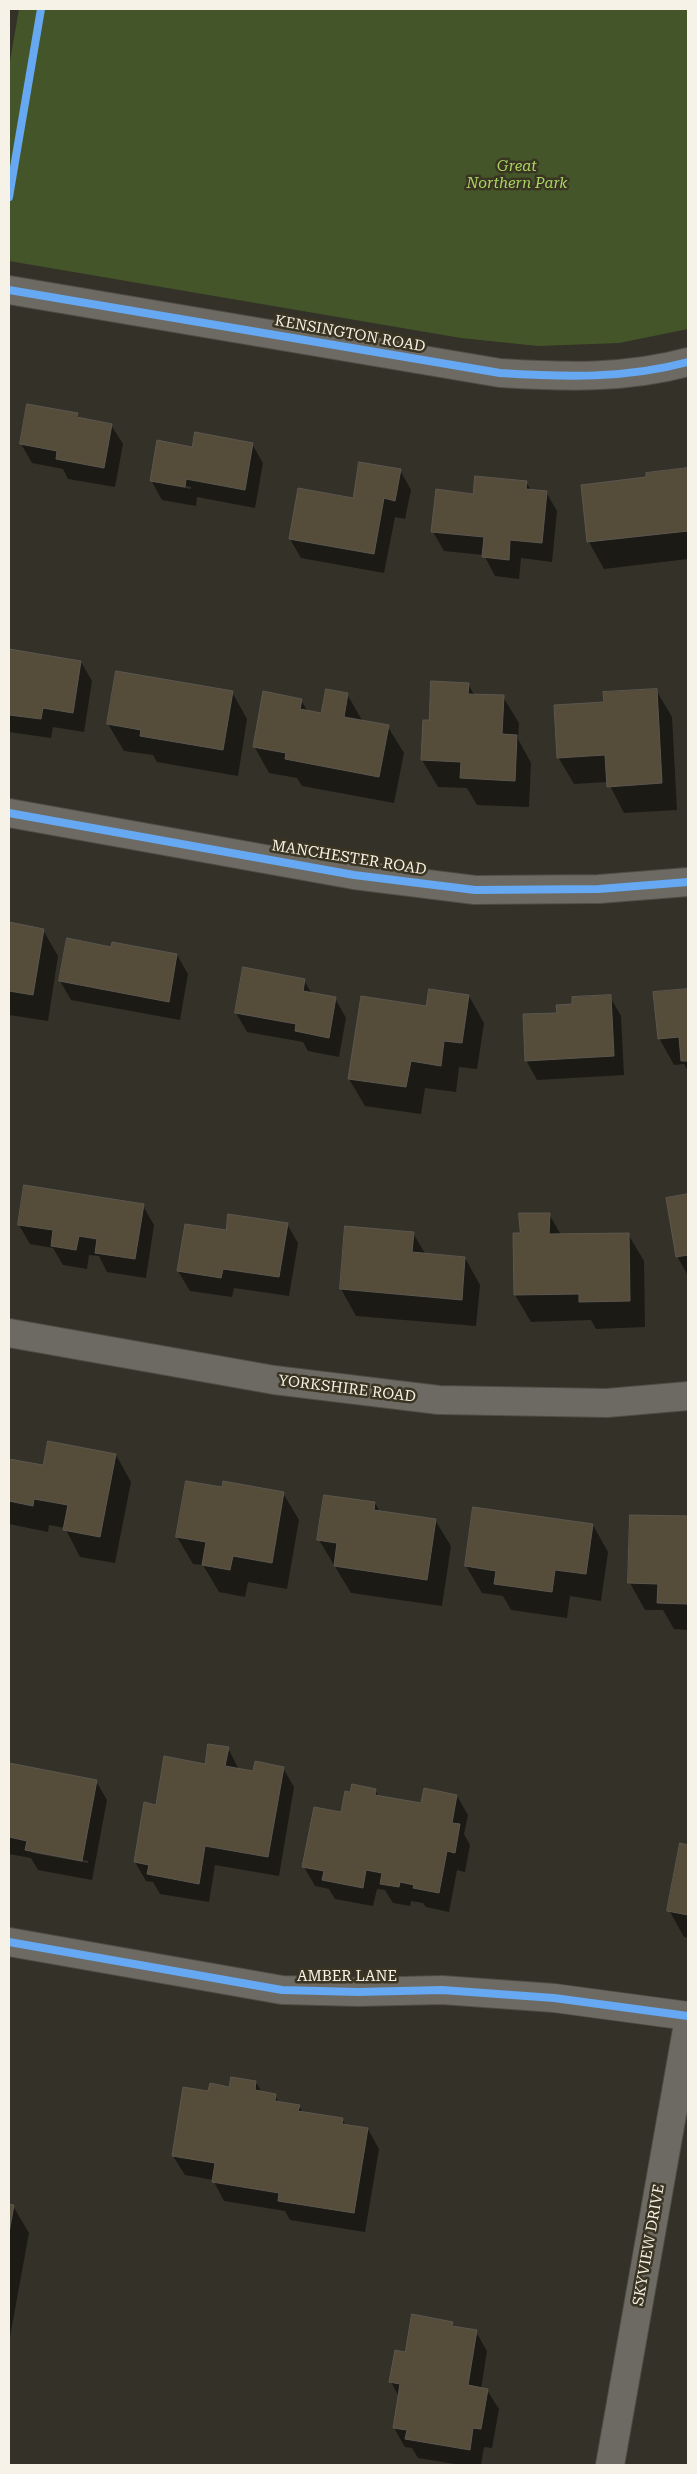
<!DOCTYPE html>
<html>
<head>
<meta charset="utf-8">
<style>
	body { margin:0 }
	#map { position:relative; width:697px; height:2474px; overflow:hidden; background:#343128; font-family:"Roboto Serif",serif }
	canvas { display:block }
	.frame { position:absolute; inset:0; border:10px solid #f6f2e7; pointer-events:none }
</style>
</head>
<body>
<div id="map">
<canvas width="697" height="2474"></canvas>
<div class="frame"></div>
</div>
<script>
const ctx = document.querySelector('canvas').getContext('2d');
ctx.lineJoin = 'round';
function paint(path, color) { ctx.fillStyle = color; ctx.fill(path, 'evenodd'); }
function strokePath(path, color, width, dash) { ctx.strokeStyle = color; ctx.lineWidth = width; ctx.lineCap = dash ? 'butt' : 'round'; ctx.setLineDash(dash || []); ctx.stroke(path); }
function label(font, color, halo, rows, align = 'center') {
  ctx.font = font + ' "Roboto Serif",serif'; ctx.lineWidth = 5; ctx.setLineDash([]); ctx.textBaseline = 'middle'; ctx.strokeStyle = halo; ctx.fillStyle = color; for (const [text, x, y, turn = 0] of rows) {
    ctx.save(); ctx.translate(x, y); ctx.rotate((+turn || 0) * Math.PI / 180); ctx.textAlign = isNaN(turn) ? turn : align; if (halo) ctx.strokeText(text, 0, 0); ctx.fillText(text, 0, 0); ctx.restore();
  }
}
const green = new Path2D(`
	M19 9H688V329L619 343 538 346 461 338 9 261V67Z`);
const shadow = new Path2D(`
	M77 414 80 418 111 425 123 444 115 487 68 479 63 469 32 463 21 444Z
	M252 444 263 463 255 508 197 497 196 506 162 500 151 480 193 448ZM163 482 191 487V489L163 484Z
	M400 470 411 490 405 519 395 517 384 573 301 558 290 539Z
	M688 470V559L604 569 589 542 582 486 648 479 647 474Z
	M526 482 531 490 546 492 557 511 552 562 521 558 519 579 495 576 484 555 444 551 433 532 474 495Z
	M9 651 81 662 92 681 84 732 53 727 51 738 9 732Z
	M468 684 475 696 503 697 519 723 518 739 531 763 529 807 477 805 467 788 438 787 422 760 424 721 431 722Z
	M656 690 672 717 677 810 624 813 608 782 574 784 558 757 605 703Z
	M232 692 247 719 238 776 157 762 153 755 124 751 108 724Z
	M347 694 363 722 388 727 404 753 394 803 302 786 297 778 269 773 254 746 301 700 308 712 322 714Z
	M9 924 43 930 58 956 48 1021 9 1015Z
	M112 948 177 955 188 974 180 1020 71 1000 60 981Z
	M304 980 312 994 335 998 346 1018 339 1057 308 1051 303 1042 247 1032 236 1013Z
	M688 990V1071L684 1064 674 1065 659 1038 655 993Z
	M469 996 484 1023 477 1069 459 1067 456 1092 425 1088 421 1114 365 1106 349 1079 427 1007Z
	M610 997 621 1016 624 1075 537 1080 526 1060 558 1014 573 1006Z
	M688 1196V1276L677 1256 668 1199Z
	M143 1206 154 1225 146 1278 107 1272 99 1256 89 1255 87 1269 63 1265 53 1248 30 1244 19 1225Z
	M549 1214 561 1235 628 1234 644 1261 645 1327 596 1329 591 1320 531 1322 515 1295 521 1234Z
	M287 1224 298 1243 289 1296 234 1288 232 1297 190 1291 178 1271 227 1232Z
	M413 1233 426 1255 465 1258 480 1285 476 1326 356 1316 341 1289Z
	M116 1455 131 1482 115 1563 80 1557 65 1528 49 1525 48 1532 9 1524V1460L44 1467Z
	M223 1489 283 1493 299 1520 287 1589 248 1582 245 1597 219 1592 203 1565 193 1564 177 1537Z
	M375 1503 380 1512 435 1520 451 1546 442 1606 351 1593 319 1540Z
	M632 1516 688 1518V1630L674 1629 663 1610H645L630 1583Z
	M593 1525 608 1552 601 1601 570 1596 567 1618 511 1610 503 1596 482 1593 466 1566Z
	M228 1748 239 1770 254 1772 283 1768 294 1787 279 1876 215 1865 209 1902 160 1894 153 1882 146 1881 135 1862 157 1806Z
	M9 1765 96 1781 107 1800 92 1880 38 1870 31 1858 9 1854ZM30 1850 88 1861V1863L33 1853Z
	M375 1790 379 1797 422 1804 457 1796 468 1815 464 1834 470 1845 465 1872 457 1870 449 1912 426 1907 423 1903 411 1901 410 1906 393 1903 385 1890 377 1889 373 1906 335 1899 329 1889 315 1886 304 1867 342 1813Z
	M681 1845 688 1846V1938L684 1937 669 1910Z
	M256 2082 262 2093 275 2095 279 2103 299 2106 303 2113 342 2119 346 2126 368 2129 379 2149 365 2232 290 2220 285 2211 224 2201 213 2180 185 2175 173 2156 209 2092Z
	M9 2205 13 2206 29 2233 9 2342Z
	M452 2323 455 2328 476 2332 487 2351 481 2389 487 2390 499 2409 492 2448 484 2447 481 2465H461L418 2458 412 2448 405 2447 394 2428 399 2397 391 2382 406 2353Z`);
const building = new Path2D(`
	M27 404 78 413 77 417 112 424 104 468 56 459 57 451 20 444Z
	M195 432 253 443 245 490 186 479 185 487 150 481 157 440 192 447Z
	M359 462 401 469 395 501 384 498 374 554 289 539 298 488 353 498Z
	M688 468V531L587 542 581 485 646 477V473Z
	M475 476 527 481 526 489 547 491 542 543 510 540 509 560 482 557 484 537 431 532 436 489 473 494Z
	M9 649 81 661 73 713 43 708 41 719 9 715Z
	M116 671 233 691 223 750 140 736 141 730 107 724Z
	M431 681 469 683 468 694 504 695 502 734 517 735 515 781 460 778 461 762 421 760 423 720H429Z
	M326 689 348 693 344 717 389 725 379 777 285 759 286 753 253 747 263 691 302 699 300 709 321 713Z
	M657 689 662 783 607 787 605 755 557 758 554 705 604 702 603 692Z
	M9 922 44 929 33 995 9 991Z
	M67 938 111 947 112 942 177 954 169 1002 59 981Z
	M243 967 305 979 303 991 336 997 329 1038 295 1031 296 1024 235 1013Z
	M429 989 469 995 462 1043 444 1041 441 1066 411 1061 406 1087 348 1079 361 996 426 1006Z
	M688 989V1061H681L679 1037 658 1039 653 992Z
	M611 995 614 1056 525 1061 523 1014 557 1013 556 1005 572 1004V997Z
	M24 1185 144 1204 135 1259 95 1253 97 1239 79 1236 76 1250 51 1246 53 1230 18 1225Z
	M688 1194V1255L676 1257 666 1198Z
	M519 1213H550L549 1234 629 1233 630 1301 579 1302V1294L514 1295 513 1233H520Z
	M228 1214 288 1223 279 1277 223 1269 221 1278 177 1271 185 1224 226 1230Z
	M345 1226 414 1232 412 1252 465 1257 462 1300 340 1289Z
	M48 1441 116 1454 100 1537 63 1530 68 1505 34 1499 33 1506 9 1501V1459L43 1465Z
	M186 1481 222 1487 223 1481 284 1492 272 1563 233 1556 230 1570 202 1565 206 1542 176 1537Z
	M324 1495 375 1502 374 1510 436 1519 427 1580 334 1566 337 1543 317 1540Z
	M473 1507 593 1524 586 1574 555 1570 552 1592 494 1584 496 1571 465 1566Z
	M630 1515 688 1516V1604L657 1603 658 1584 628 1583Z
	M208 1744 229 1747 225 1766 253 1771 255 1761 284 1767 268 1857 205 1846 199 1884 147 1874 149 1865 134 1862 144 1802 156 1805 164 1756 205 1764Z
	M9 1763 97 1780 82 1861 25 1850 27 1841 9 1837Z
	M352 1784 376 1789 375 1795 421 1803 424 1788 457 1795 452 1823 460 1824 455 1853 447 1851 439 1893 413 1888 414 1885 400 1882 399 1887 380 1884 382 1873 366 1870 363 1888 322 1880 324 1871 302 1867 314 1807 341 1812 345 1791 350 1792Z
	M680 1843 688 1845V1915L667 1911Z
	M231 2077 256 2081 255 2090 276 2094 275 2101 300 2105 298 2111 343 2118 342 2124 368 2128 354 2213 278 2201 279 2193 212 2182 215 2163 172 2156 183 2087 208 2091 210 2083 229 2087Z
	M9 2204 14 2205 9 2233Z
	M412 2314 453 2322 452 2326 477 2330 468 2385 488 2389 481 2429 473 2428 470 2450 405 2439 407 2430 393 2428 400 2384 389 2382 395 2350 405 2352Z`);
const minor = new Path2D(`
	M9 290 500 373C565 377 625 379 688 362
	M9 813 354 875 475 890 599 889 688 882
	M9 1333 274 1380 439 1400 607 1403 688 1396
	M9 1942 282 1990 358 1992 442 1990 554 1998 688 2016
	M610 2465 688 2024`);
const cycleway = new Path2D(`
	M9 197 41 9
	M9 290 500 373C565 377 625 379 688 362
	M9 813 354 875 475 890 599 889 688 882
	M9 1942 282 1990 358 1992 442 1990 554 1998 688 2016`);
const parkNames = [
	["Great",517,167],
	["Northern Park",517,184]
];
const streetNames = [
	["KENSINGTON ROAD",350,334,10],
	["MANCHESTER ROAD",349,858,9],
	["YORKSHIRE ROAD",347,1389,7],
	["AMBER LANE",347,1977],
	["SKYVIEW DRIVE",649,2245,-80]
];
paint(green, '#445629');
paint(shadow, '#0007');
paint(building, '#554c3a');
strokePath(building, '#5b5750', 1);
strokePath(minor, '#504c45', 30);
strokePath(minor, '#6c6a63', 28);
strokePath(cycleway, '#66a8f1', 8);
label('italic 15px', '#a9d763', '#3a3422', parkNames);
label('15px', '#f6f2e7', '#3a3422', streetNames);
</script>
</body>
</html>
